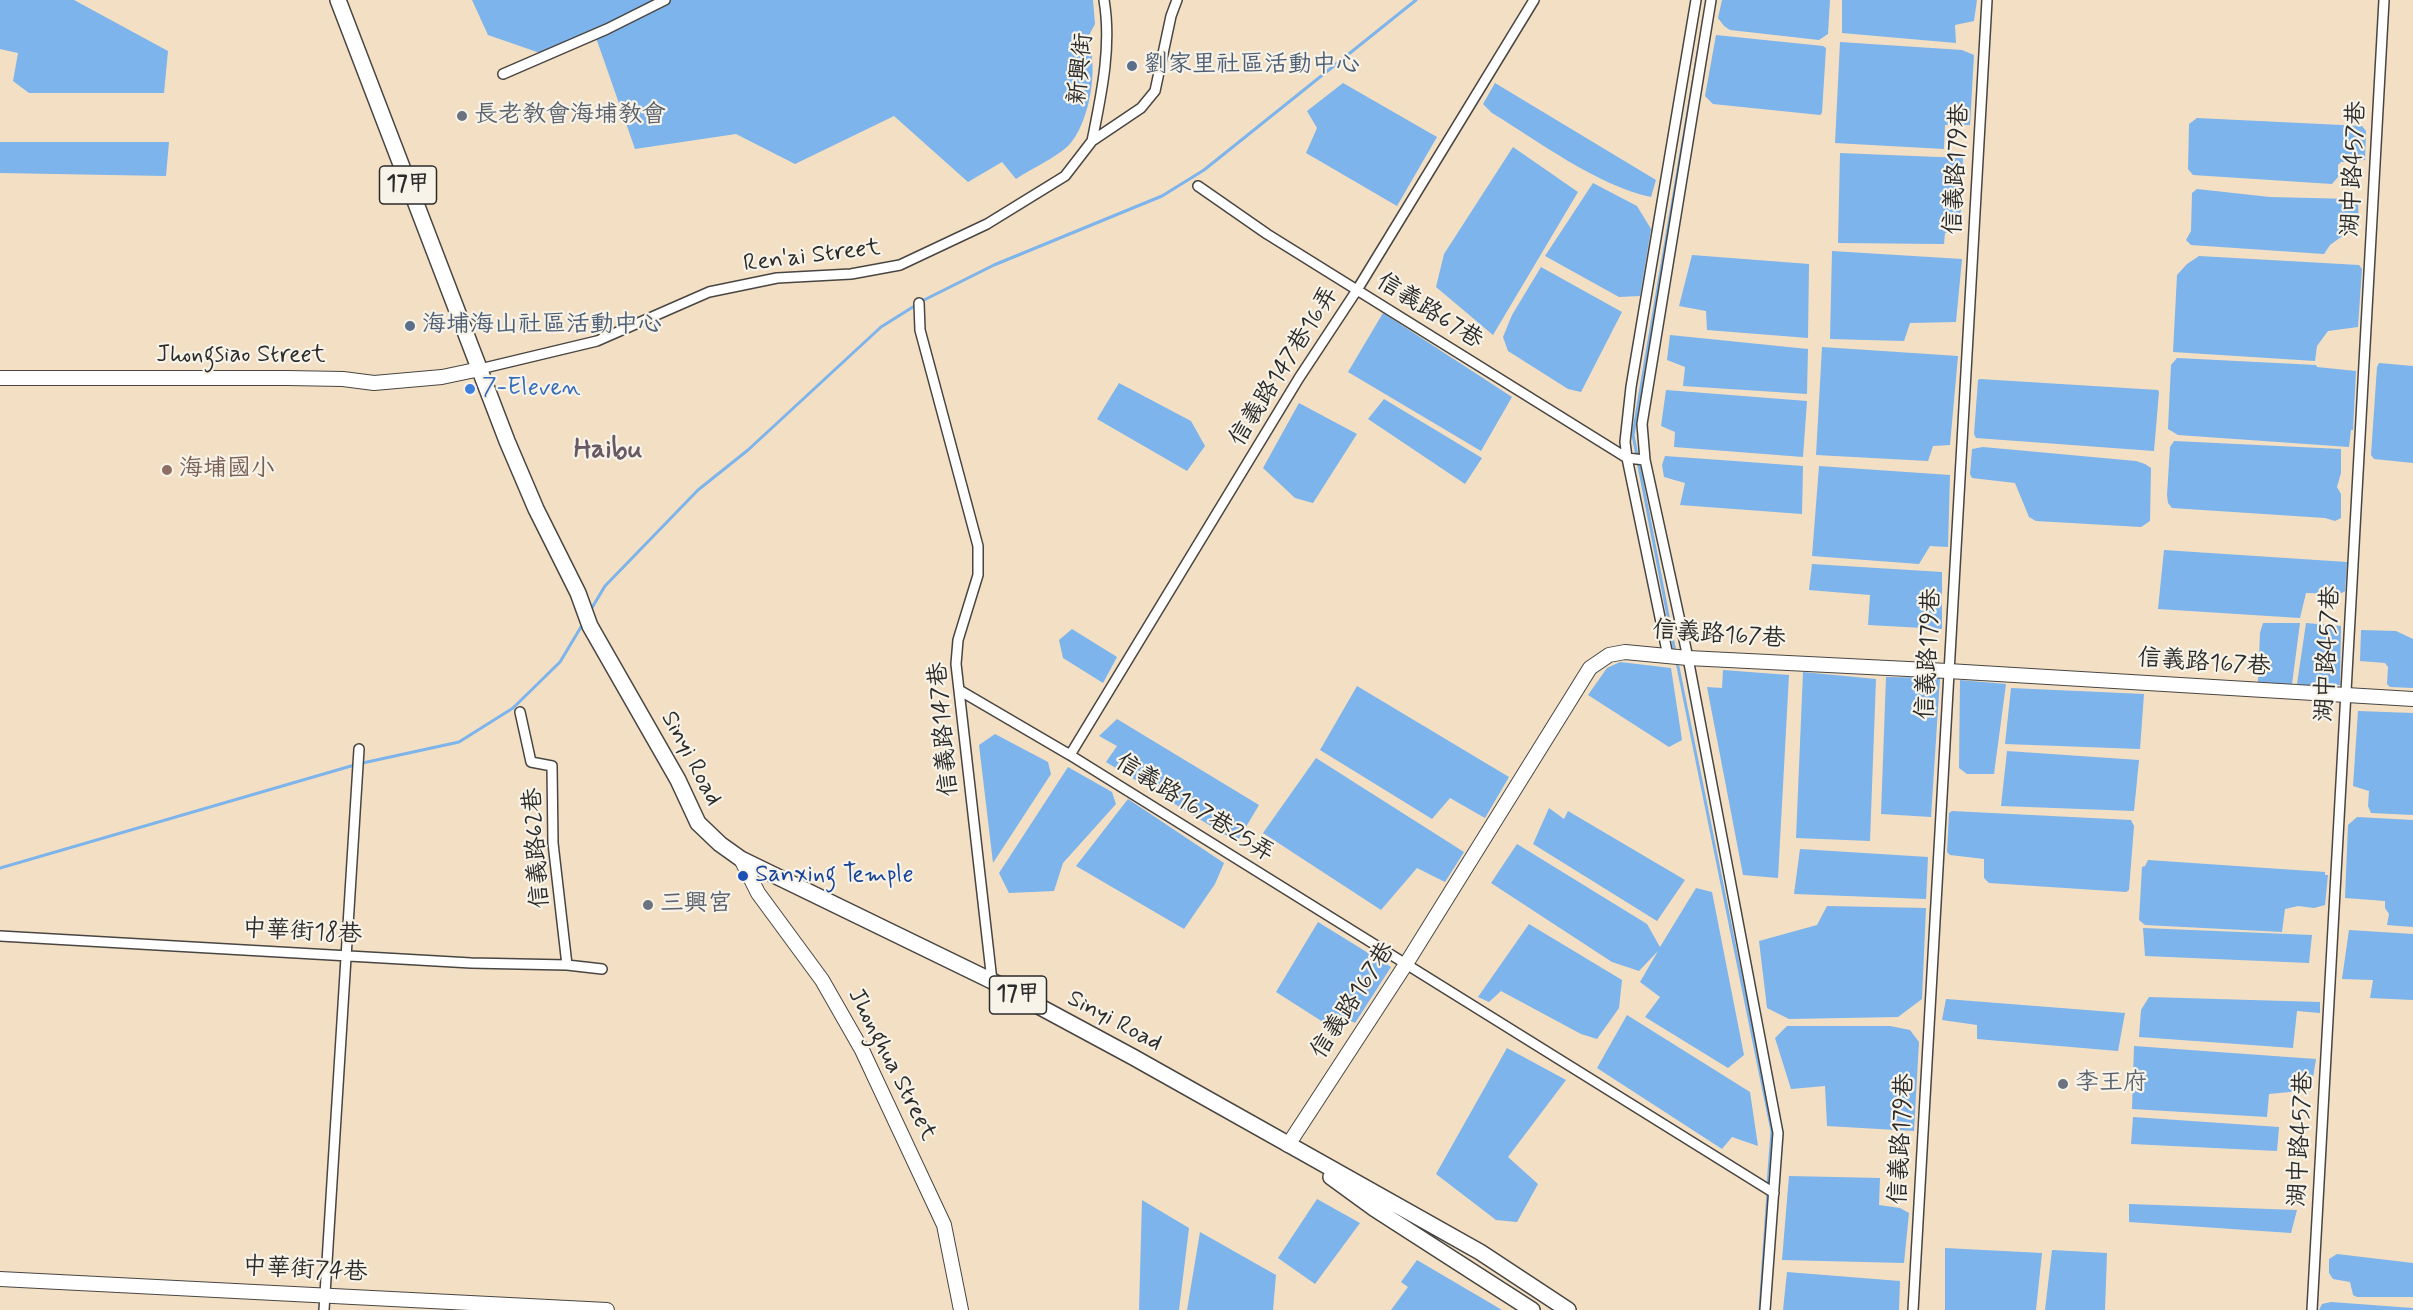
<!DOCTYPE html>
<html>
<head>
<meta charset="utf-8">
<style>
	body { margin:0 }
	canvas { display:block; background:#f2dfc4 }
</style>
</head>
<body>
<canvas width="2413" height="1310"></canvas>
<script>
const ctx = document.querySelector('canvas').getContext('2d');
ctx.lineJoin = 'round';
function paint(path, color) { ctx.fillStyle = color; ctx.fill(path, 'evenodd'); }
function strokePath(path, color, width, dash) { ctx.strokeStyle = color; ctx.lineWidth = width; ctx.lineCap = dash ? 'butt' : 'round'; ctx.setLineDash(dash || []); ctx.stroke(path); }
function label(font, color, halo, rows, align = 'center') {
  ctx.font = font + ' Mynerve,"LXGW WenKai TC",sans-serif'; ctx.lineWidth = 4.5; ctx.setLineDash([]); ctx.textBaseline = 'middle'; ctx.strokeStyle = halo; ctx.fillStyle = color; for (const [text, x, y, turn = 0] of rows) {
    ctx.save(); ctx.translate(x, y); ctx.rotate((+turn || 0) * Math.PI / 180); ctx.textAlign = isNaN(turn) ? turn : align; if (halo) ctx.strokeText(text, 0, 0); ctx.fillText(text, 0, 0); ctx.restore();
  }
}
const water = new Path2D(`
	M0 0H74L168 51 164 93H29L13 81 18 53 0 49Z
	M472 0H1093L1095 24 1087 39C1100 66 1089 125 1068 146 1054 159 1032 168 1016 179L1002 162 968 182 894 116 795 164 736 134 635 149 594 32 540 53 488 35Z
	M1722 0H1830L1828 34 1819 40 1730 30 1724 26 1718 18Z
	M1842 0H1977L1974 21 1955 25 1956 43 1842 33Z
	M1716 35 1823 46 1826 48 1822 113 1820 115 1713 104 1705 96Z
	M1840 42 1962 50 1974 55 1970 125H1945L1944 149 1835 143Z
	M1343 83 1437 137 1397 206 1306 153 1317 128 1307 111Z
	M1495 83 1656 180 1651 197C1596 185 1540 142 1492 113L1483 104Z
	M2197 118 2362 126 2366 131 2365 160 2341 162 2338 165V177L2332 184 2193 175 2188 169 2189 124Z
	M0 142H169L166 176 0 173Z
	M1513 147 1578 192 1493 335 1436 287 1444 254Z
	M1840 153 1963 158 1960 231 1945 233 1944 244 1838 243Z
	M1593 183 1637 206 1651 229 1640 296 1619 297 1545 256Z
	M2197 189 2270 197 2352 199 2358 203 2359 224 2330 245 2324 254 2191 245 2186 240 2191 231 2192 193Z
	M1832 251 1962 259 1956 322 1910 323 1904 341 1830 339Z
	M1692 255 1809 264 1808 338 1707 330 1706 311 1679 306Z
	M2199 256 2359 265 2362 269 2358 327 2328 331 2317 346 2315 361 2173 352 2177 275 2187 264Z
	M1541 267 1622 312 1581 392 1568 389 1508 351 1503 337 1512 315Z
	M1383 313 1512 397 1481 451 1348 372Z
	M1670 335 1808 349 1807 394 1683 386 1685 367 1667 360Z
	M1822 347 1958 356 1950 445 1933 446 1928 461 1816 455Z
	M2177 358 2316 365 2317 367 2356 371 2353 430H2351L2349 447 2178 435 2168 429 2171 365Z
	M2379 363 2413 366V463L2374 459 2371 455 2377 367Z
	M1980 379 2158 390 2159 392 2154 451 1976 438 1974 434 1978 380Z
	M1119 383 1191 421 1205 446 1187 471 1097 419Z
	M1666 390 1807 401 1803 457 1674 447 1675 432 1661 426Z
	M1384 399 1482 458 1465 484 1368 419Z
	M1299 403 1357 434 1313 503 1295 498 1263 468Z
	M2174 441 2341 449V473L2337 487 2341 494V518L2335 521 2325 518 2172 508 2168 503 2167 495 2170 447Z
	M1983 447 2136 461 2145 464 2151 468 2150 521 2141 527 2036 521 2029 517 2015 483 1972 478 1970 474 1972 449Z
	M1665 456 1803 466 1802 514 1680 505 1685 483 1664 477 1662 465Z
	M1819 466 1950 475 1948 547 1930 546 1919 564 1812 556Z
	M2164 550 2347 562 2345 591 2340 594 2306 593 2300 618 2158 609Z
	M1812 564 1942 572V629L1868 625 1870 595 1809 590Z
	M2263 623H2300L2292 684 2258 682 2260 633Z
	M2306 623 2341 626 2340 685 2318 687 2297 684Z
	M1072 629 1117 657 1103 683 1063 658 1059 640Z
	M2361 630 2396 631 2413 639V688L2390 687 2387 684 2388 667 2385 663 2360 661Z
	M1620 662 1671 668 1682 740 1669 747 1588 695 1607 668Z
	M1723 670 1789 675 1778 878 1743 875 1707 687 1722 688Z
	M1803 672 1876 679 1870 841 1796 838Z
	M1886 677 1940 678 1931 817 1881 814Z
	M1960 680 2006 684 1994 774H1967L1959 768Z
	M1357 686 1509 777 1485 818 1450 798 1432 819 1320 750Z
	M2011 688 2144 694 2140 749 2005 744Z
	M2358 711 2413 713V815L2371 813 2368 806 2369 791 2353 786Z
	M1117 719 1259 805 1237 842 1106 762 1117 746 1099 736Z
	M995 734 1048 762 1051 774 993 863 979 745Z
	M2007 751 2139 760 2134 811 2001 806Z
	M1316 758 1464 852 1445 882 1417 868 1381 910 1263 833Z
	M1068 767 1112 792 1116 804 1063 863 1054 891 1009 893 999 873Z
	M1128 799 1224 863 1215 884 1184 929 1076 866Z
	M1549 808 1564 819 1568 811 1685 880 1657 921 1533 844Z
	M1952 811 2131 820 2134 826 2129 890 2126 892 1989 883 1984 878V859L1950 855 1947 852 1949 813Z
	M2357 817 2413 820V927L2387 925 2389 914 2385 908V901L2345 898 2348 825Z
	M1517 844 1647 924 1660 947 1696 888 1712 892 1744 1055 1728 1068 1645 1017 1660 997 1640 982 1658 951 1639 971 1612 962 1491 883Z
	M1800 849 1928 857 1926 899 1794 894Z
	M2148 860 2325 872V875H2328L2325 905 2314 908 2298 906 2285 909 2282 932 2145 925 2139 920 2142 867 2145 866Z
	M1827 906 1926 908 1922 999 1898 1017 1789 1019 1767 1008 1759 941 1817 925Z
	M1318 922 1391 967 1355 1023 1338 1015 1323 1022 1276 992Z
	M1529 924 1622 980 1619 1008 1597 1039 1581 1034 1501 991 1489 1002 1478 997Z
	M2143 928 2312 935 2309 963 2145 956Z
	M2349 930 2413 934V1000L2370 998 2373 980 2342 979Z
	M2149 997 2320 1002V1013L2297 1011 2293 1048 2139 1037 2141 1010Z
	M1946 999 2125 1013 2118 1051 1977 1039V1025L1942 1020Z
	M1627 1015 1750 1092 1758 1146 1732 1137 1722 1149 1597 1068Z
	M1787 1026H1890L1910 1030 1919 1042 1914 1131 1827 1126 1825 1086 1791 1089 1775 1038Z
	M2134 1046 2316 1059 2311 1090 2269 1094 2267 1117 2132 1109Z
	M1507 1048 1566 1080 1508 1157 1538 1184 1517 1222 1496 1220 1436 1174Z
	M2133 1117 2279 1127 2277 1151 2131 1144Z
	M1789 1176 1880 1178 1879 1205 1900 1208 1909 1213 1904 1263 1782 1260Z
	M1317 1199 1360 1223 1315 1284 1278 1258Z
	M1142 1200 1189 1228 1179 1310H1139Z
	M2129 1204 2297 1210 2291 1233 2129 1222Z
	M1200 1232 1276 1275 1273 1310H1187Z
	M1945 1248 2042 1253 2036 1310H1945Z
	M2052 1250 2107 1253 2105 1310H2045Z
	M2337 1254 2413 1263V1297H2357L2353 1295 2350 1282 2333 1279 2329 1273V1259Z
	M1417 1260 1502 1310H1391L1408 1287 1401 1282Z
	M1787 1272 1900 1281 1899 1310H1783Z
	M2331 1302 2413 1308V1310H2319L2322 1304Z`);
const stream = new Path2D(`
	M922 301 994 265 1162 196 1204 170 1416 0
	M590 611 605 586 698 490 748 450 881 327 916 305
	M1675 652 1633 435 1698 53
	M1677 662 1772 1131 1768 1185
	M0 868 358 764 459 742 513 708 560 662 584 622
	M1760 1310 1768 1192`);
const street = new Path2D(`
	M1711 0 1642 424 1645 460 1688 658 1778 1133 1765 1310
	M503 74 607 29 665 0
	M1092 141C1101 96 1112 47 1104 0
	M1198 186 1267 234 1627 458 1645 460
	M919 303 920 330 978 546V575L958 640 956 664 992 981
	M480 369 597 341 709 292 777 278 851 274 900 265 987 224 1065 176 1092 141 1141 108 1155 91 1171 16 1177 0
	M1668 656 1627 458 1625 442 1631 387 1696 0
	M959 690 1070 755 1774 1193
	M520 712 531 762 552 766 553 843 567 965
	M1070 755 1299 378 1357 290 1534 0
	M0 936 471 963 567 965 602 969
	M324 1310 359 749
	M1913 1310 1987 0
	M2312 1310 2384 0`);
const secondary = new Path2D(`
	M0 378H287L343 379 374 383 442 377 480 369
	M741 859 758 893 822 980 862 1050 944 1225 961 1310
	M1288 1145 1406 964 1590 668 1609 655 1625 652 1688 658 1948 671 2413 699
	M0 1279 607 1310`);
const primary = new Path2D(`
	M338 0 507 441 536 509 578 593 590 626 678 780 698 823 720 844 741 859 992 981 1133 1057 1480 1252 1568 1310
	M1331 1177 1375 1209 1532 1310`);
const markers = [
	[1132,66,6,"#5c6f8a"],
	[462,116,6,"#6b7280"],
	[410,326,6,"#5c6f8a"],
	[470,389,6,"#3f7fe0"],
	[167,470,6,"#8d6e63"],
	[743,876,6,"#1a4fb4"],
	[648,905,6,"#6b7280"],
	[2063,1084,6,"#6b7280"]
];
const shields = [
	[408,185,57],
	[1018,995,57]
];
const shieldNames = [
	["17甲",408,185],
	["17甲",1018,995]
];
const serviceNames = [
	["劉家里社區活動中心",1144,66],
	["海埔海山社區活動中心",422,326]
];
const streetNames = [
	["新興街",1082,69,-84],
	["信義路179巷",1958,169,-87],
	["湖中路457巷",2355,169,-87],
	["Ren'ai Street",812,257,-7],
	["信義路67巷",1429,312,32],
	["Jhongsiao Street",241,356],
	["信義路147巷16弄",1285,367,-58],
	["信義路167巷",1719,636,4],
	["信義路179巷",1930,654,-87],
	["湖中路457巷",2329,654,-87],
	["信義路167巷",2204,664,4],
	["信義路147巷",945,729,-95],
	["Sinyi Road",690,759,62],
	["信義路167巷25弄",1194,809,32],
	["信義路62巷",538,848,-94],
	["中華街18巷",302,933,3],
	["信義路167巷",1354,1001,-57],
	["Sinyi Road",1114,1022,28],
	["Jhonghua Street",891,1065,63],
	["信義路179巷",1903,1139,-87],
	["湖中路457巷",2302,1139,-87],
	["中華街74巷",305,1271,3]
];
const worshipNames = [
	["長老教會海埔教會",474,116],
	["三興宮",660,905],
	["李王府",2075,1084]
];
const shopNames = [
	["7-Eleven",482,389]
];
const educationNames = [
	["海埔國小",179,470]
];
const transitNames = [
	["Sanxing Temple",755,876]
];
const quarterNames = [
	["Haibu",608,451]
];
paint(water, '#7db4ec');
strokePath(stream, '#7db4ec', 3);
strokePath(street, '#494642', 12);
strokePath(secondary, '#494642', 16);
strokePath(primary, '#494642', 18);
strokePath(street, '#fff', 9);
strokePath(secondary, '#fff', 14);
strokePath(primary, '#fff', 15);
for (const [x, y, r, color] of markers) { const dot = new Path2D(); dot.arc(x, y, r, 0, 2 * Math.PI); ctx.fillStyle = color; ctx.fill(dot); strokePath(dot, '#f7f3e8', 2); }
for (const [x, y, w] of shields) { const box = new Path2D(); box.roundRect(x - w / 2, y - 19, w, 38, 4.5); ctx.fillStyle = '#f7f3e8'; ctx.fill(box); strokePath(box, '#2b2b2b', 1.5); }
label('bold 22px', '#2b2b2b', null, shieldNames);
label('24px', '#4e5e75', '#f7f3e8', serviceNames, 'left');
label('24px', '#2b2b2b', '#f7f3e8', streetNames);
label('24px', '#5b616d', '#f7f3e8', worshipNames, 'left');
label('24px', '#366cbe', '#f7f3e8', shopNames, 'left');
label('24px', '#785e54', '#f7f3e8', educationNames, 'left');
label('24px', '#164399', '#f7f3e8', transitNames, 'left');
label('bold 27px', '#685964', '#f7f3e8', quarterNames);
</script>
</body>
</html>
